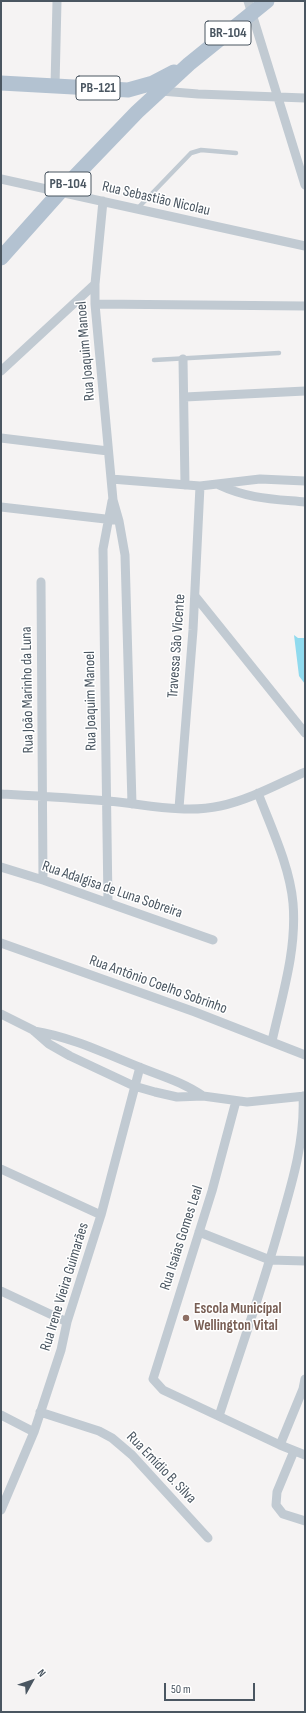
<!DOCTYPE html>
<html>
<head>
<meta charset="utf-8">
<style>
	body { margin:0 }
	#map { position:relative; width:306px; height:1713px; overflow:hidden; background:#f5f3f3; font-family:"Sofia Sans Condensed",sans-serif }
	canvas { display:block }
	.frame { position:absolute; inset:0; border:2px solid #4a5661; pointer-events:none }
	.north { position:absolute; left:12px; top:1661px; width:40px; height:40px; -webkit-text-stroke:3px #fff; paint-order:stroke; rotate:50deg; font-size:11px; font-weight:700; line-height:16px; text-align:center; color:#4a5661 }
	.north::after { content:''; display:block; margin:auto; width:14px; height:18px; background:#4a5661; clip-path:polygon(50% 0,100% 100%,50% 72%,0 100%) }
	.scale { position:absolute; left:164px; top:1683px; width:91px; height:18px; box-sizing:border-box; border:2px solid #4a5661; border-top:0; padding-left:5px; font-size:12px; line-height:14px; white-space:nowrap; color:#4a5661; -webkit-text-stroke:3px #fff; paint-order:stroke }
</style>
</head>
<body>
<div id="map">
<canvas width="306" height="1713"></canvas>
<div class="frame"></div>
<div class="north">N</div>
<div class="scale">50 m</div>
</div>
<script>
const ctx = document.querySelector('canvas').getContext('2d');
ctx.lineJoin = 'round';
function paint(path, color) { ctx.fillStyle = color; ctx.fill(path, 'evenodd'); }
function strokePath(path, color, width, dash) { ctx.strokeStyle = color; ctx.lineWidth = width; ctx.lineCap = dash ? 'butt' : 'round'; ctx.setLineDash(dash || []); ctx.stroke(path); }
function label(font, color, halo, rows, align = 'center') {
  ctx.font = font + ' "Sofia Sans Condensed",sans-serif'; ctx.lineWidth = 3; ctx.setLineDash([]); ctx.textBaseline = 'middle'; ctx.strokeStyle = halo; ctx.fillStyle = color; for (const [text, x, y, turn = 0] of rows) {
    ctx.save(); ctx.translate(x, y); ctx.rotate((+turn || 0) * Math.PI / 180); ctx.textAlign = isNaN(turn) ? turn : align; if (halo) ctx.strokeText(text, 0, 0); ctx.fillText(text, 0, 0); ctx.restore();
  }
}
const water = new Path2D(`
	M294 635 298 638H305V684L299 676Z`);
const lane = new Path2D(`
	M137 209 191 153 201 150 236 153
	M154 360 279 353`);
const street = new Path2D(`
	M248 1 305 185
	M55 86 57 1
	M161 91 198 94 305 98
	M1 179 305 246
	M103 201 95 284V304L113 500 119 521 125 555 132 804
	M95 304 305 306
	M183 359 185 485
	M1 371 95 284
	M185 397 305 391
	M1 438 108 451
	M111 479 200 486 260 479 305 481
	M219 485C249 499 273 499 305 502
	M1 507 114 520
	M41 582 43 880
	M195 596 305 733
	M258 793C271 827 290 867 293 903 297 950 282 996 272 1041
	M1 794C36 796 72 798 108 801 144 804 184 814 220 806 249 800 278 784 305 772
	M179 808 193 630 200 486
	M1 867 43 880 213 940
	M108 903 103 549 112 501
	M1 943 195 1012 305 1055
	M1 1014 33 1030 49 1044 70 1056 134 1086 155 1092 177 1097 203 1096 247 1102 305 1096
	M34 1031C71 1037 104 1053 139 1067 161 1076 183 1082 203 1096
	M236 1101 212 1191 153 1379 163 1390 280 1445 305 1455
	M1 1169 101 1215
	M199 1232 270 1260 305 1261
	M1 1291 67 1322
	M40 1412 99 1431 112 1438 132 1455 208 1538
	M1 1415 34 1432
	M219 1416C240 1351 263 1287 281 1221 293 1180 305 1139 303 1096
	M280 1445 303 1389 305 1379
	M294 1451 277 1492 276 1505 283 1514 305 1521
	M1 1510 34 1432 61 1350 67 1322 101 1215 140 1067`);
const primary = new Path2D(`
	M1 83 128 90 153 83 174 72
	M1 258 60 192 137 112 189 64 267 1`);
const markers = [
	[186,1318,4,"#8d6e63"]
];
const shields = [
	[228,33,46],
	[98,88,44],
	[68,184,46]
];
const shieldNames = [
	["BR-104",228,33],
	["PB-121",98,88],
	["PB-104",68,184]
];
const streetNames = [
	["Rua Sebastião Nicolau",156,199,13],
	["Rua Joaquim Manoel",86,351,-95],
	["Travessa São Vicente",177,646,-86],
	["Rua João Marinho da Luna",28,690,-91],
	["Rua Joaquim Manoel",91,701,-91],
	["Rua Adalgisa de Luna Sobreira",112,890,19],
	["Rua Antônio Coelho Sobrinho",158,985,20],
	["Rua Isaias Gomes Leal",182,1238,-72],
	["Rua Irene Vieira Guimarães",65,1287,-73],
	["Rua Emídio B. Silva",161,1468,46]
];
const educationNames = [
	["Escola Municípal",194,1309],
	["Wellington Vital",194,1326]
];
paint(water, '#90daee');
strokePath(lane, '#c1cad2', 4.5);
strokePath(street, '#c1cad2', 9);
strokePath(primary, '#b3c2d1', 15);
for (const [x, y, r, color] of markers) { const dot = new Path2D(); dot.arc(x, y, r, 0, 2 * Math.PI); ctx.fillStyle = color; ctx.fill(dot); strokePath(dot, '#fff', 1.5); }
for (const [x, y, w] of shields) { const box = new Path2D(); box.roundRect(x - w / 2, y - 12, w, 24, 3); ctx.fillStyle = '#fff'; ctx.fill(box); strokePath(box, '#4a5661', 1); }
label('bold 14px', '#4a5661', null, shieldNames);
label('15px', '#4a5661', '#fff', streetNames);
label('bold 15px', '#785e54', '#fff', educationNames, 'left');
</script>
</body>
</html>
